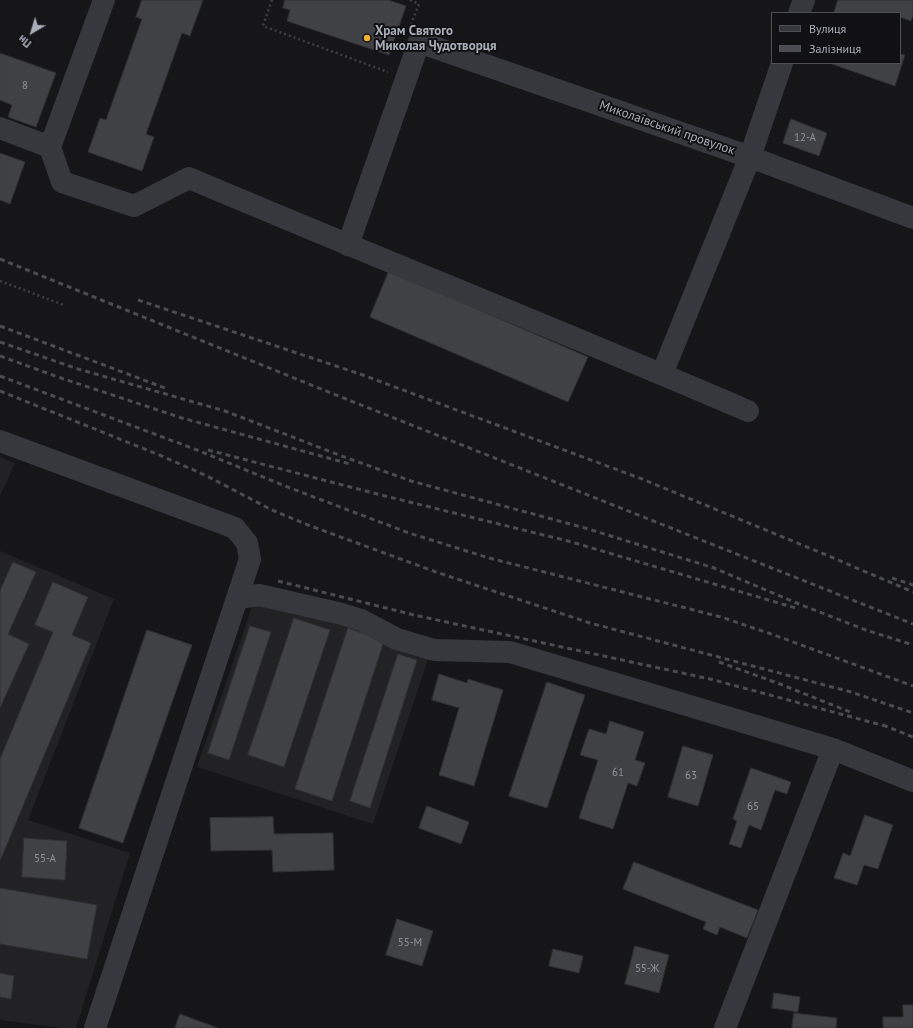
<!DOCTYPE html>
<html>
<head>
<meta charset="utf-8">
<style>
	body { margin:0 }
	#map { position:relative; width:913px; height:1028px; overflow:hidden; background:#161618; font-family:"PT Sans",sans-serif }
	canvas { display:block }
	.legend { position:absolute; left:771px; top:12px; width:130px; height:52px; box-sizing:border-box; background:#111113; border:1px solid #4d4f55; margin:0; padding:5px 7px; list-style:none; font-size:12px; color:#a8adb8 }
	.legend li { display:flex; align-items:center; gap:8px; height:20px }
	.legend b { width:20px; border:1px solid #4d4f55 }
	.north { position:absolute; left:12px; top:12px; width:40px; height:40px; -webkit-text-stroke:3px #111113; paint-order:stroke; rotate:218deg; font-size:11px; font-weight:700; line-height:16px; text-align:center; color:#a8adb8 }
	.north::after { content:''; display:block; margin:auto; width:14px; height:18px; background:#a8adb8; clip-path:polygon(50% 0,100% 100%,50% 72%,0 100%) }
</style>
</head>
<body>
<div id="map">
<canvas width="913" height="1028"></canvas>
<ul class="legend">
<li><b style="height:5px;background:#37383d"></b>Вулиця</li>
<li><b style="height:5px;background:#4a4c52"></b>Залізниця</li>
</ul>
<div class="north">Пн</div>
</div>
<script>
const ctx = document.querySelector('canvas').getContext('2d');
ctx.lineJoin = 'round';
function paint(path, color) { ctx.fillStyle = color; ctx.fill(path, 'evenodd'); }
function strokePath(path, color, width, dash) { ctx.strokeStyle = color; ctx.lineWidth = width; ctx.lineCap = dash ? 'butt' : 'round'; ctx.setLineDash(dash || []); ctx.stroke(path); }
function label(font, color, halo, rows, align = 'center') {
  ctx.font = font + ' "PT Sans",sans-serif'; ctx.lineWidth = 4; ctx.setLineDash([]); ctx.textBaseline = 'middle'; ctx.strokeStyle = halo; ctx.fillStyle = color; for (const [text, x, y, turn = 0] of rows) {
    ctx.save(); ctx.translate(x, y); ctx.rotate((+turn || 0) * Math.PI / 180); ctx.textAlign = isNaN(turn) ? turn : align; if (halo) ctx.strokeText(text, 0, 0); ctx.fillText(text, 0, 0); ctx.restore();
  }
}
const built = new Path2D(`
	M0 457 15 463 0 496Z
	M0 551 114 599 28 820 130 853 76 1028H61L0 1020Z
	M255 598 430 653 373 824 197 767Z`);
const building = new Path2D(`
	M142 0H203L190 36 182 33 146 134 154 137 142 171 88 152 100 118 106 120 142 19 136 17Z
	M285 0H388L406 6 389 55 287 21 290 10 283 8Z
	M838 0H913V16L911 21 900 17V13H834Z
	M0 53 56 73 36 127 8 117 12 105 0 100Z
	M900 54 905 55 895 86 829 63H900Z
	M791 119 827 133 819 156 783 143Z
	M0 153 25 162 10 204 0 200Z
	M389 271 588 357 568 402 370 317Z
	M13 562 36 572 8 634 29 644 0 708V591Z
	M53 582 88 597 72 635 91 643 0 861V759L53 632 35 625Z
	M294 618 330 630 284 767 248 755Z
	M250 626 271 632 229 760 208 753Z
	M348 628 384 641 332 801 295 789Z
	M147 630 192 645 123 843 79 828Z
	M398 654 417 660 370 808 350 801Z
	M439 674 467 683 468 679 503 690 474 786 439 775 459 708 432 700Z
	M547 682 585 695 547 808 509 796Z
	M610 721 644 732 635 760 645 763 637 786 628 783 613 829 579 818 598 760 580 755 589 729 606 734Z
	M683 746 713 755 698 806 668 797Z
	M751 768 791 782 787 794 775 790 761 830 749 825 741 848 729 844 737 821 733 819Z
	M427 806 469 822 461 844 419 828Z
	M865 815 893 825 878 869 864 865 857 885 834 878 843 853 850 856Z
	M273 817 274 834 333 833 334 870 273 872 272 850 211 851 210 818Z
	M24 838 67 841 65 880 22 877Z
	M634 862 758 910 747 938 720 927 717 935 703 929 706 922 623 889Z
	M0 888 97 905 87 959 0 944Z
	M397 919 433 931 422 966 386 955Z
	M635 946 669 955 659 993 625 984Z
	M553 949 583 956 579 973 549 966Z
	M0 973 14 976 11 999 0 997Z
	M774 993 800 997 798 1012 772 1008Z
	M903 1005H913V1028H883V1017H903Z
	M794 1013 837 1018 836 1028H792Z
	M180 1014 218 1028H175Z`);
const path = new Path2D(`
	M272 0 263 26 388 72
	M410 0 419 4 411 24
	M0 281 64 305`);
const minor = new Path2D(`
	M799 13 804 0
	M0 128 50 147
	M50 147 62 182 134 206 189 178C375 257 562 331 748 411
	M50 147 104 0
	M348 245 419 42 750 157 913 218
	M662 374 750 157 782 63
	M0 441 235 528 247 543 250 559 95 1028
	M238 598 259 595 338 613 361 620 397 639 434 650 510 652 833 749 913 781
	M725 1028 833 749`);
const rail = new Path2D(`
	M0 259 346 399 913 624
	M138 300 360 374 642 479 824 554 913 592
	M0 326 165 388
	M0 342 78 369 225 411 339 455 411 481 585 528 714 568 799 604 866 630 913 645
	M0 356 58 377 182 418 350 464
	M0 376 197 450 290 488 409 533 489 558 721 617 774 635 913 686
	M0 391 157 454 205 475 272 510 308 525 436 572 590 623 851 692 913 713
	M208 450 381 495 568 541 799 609
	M892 578 913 585
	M278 581 414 615 710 679 889 727
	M719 662 780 684 850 712
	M883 725 913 737`);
const markers = [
	[367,38,4,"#f2b134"]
];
const numberNames = [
	["8",25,86],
	["12-А",805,138],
	["61",618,773],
	["63",691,776],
	["65",753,807],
	["55-А",45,859],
	["55-М",410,943],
	["55-Ж",647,969]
];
const poiNames = [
	["Храм Святого",375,31],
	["Миколая Чудотворця",375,46]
];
const streetNames = [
	["Миколаївський провулок",667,128,19]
];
paint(built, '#222225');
paint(building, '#404145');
strokePath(building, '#303034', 1);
strokePath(path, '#3d3f44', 2.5, [2, 3]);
strokePath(minor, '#37383d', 22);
strokePath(rail, '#4a4c52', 3, [5, 4]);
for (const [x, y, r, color] of markers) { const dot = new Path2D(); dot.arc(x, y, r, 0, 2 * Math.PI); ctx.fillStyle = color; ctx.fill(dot); strokePath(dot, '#111113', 1.5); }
label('11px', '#8e929b', null, numberNames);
label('bold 13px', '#a8adb8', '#111113', poiNames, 'left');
label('13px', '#a8adb8', '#111113', streetNames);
</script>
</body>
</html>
